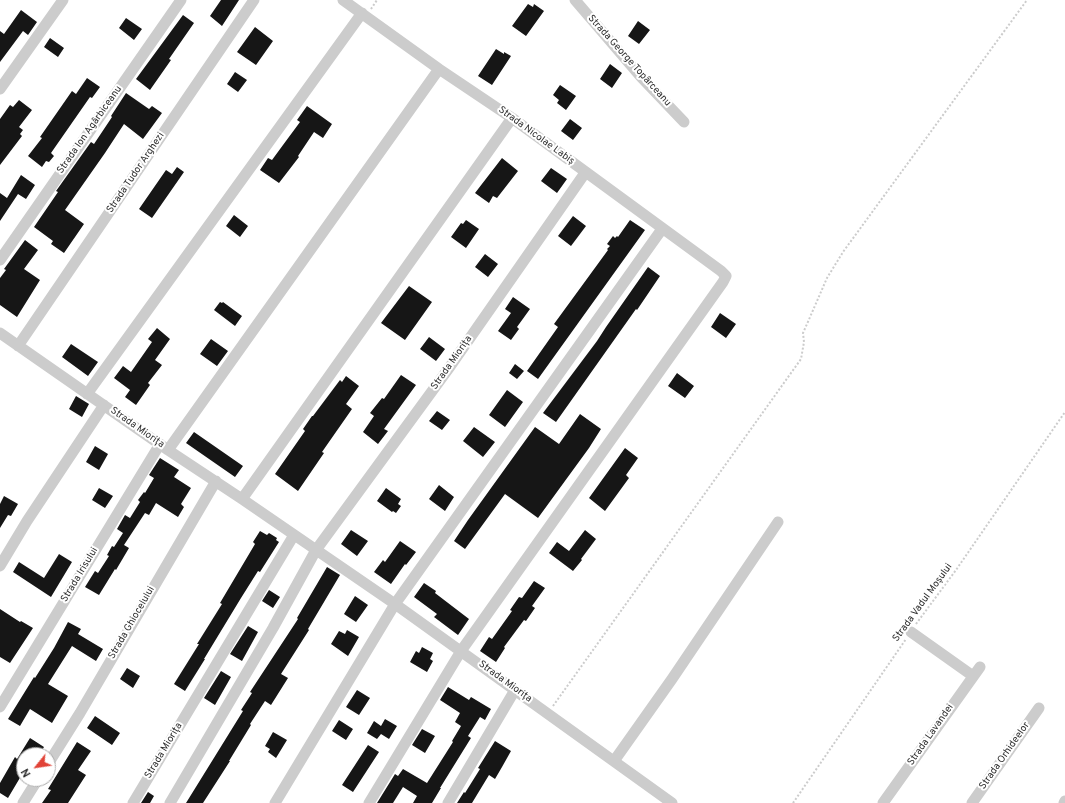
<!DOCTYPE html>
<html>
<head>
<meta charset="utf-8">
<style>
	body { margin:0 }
	#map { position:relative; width:1065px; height:803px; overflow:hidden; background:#fff; font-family:Overpass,sans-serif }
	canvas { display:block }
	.north { position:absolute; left:16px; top:747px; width:40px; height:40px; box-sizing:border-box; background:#fff; border:1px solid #acacac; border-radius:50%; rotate:240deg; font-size:11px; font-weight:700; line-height:16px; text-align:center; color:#2f2f2f }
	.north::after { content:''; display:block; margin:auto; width:14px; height:18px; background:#e14337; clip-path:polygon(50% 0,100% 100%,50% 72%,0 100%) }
</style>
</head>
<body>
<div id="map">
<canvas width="1065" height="803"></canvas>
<div class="north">N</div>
</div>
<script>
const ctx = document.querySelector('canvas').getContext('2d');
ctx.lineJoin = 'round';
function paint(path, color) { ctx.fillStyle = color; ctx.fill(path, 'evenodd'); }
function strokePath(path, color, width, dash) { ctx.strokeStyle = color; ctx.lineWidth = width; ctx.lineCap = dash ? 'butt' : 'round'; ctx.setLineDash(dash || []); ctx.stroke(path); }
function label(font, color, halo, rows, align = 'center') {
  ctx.font = font + ' Overpass,sans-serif'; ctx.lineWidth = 4; ctx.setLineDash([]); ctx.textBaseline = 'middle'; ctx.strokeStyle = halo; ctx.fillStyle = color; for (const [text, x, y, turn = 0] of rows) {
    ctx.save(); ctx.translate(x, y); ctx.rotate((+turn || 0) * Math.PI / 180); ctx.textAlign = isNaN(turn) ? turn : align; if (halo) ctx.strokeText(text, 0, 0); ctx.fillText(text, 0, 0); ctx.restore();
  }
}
const building = new Path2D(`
	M221 0H239L222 26 210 16Z
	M528 4 533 7 534 4 544 11 526 36 512 26Z
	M21 10 37 22 28 35 23 31 0 62V31L4 34Z
	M183 15 194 23 169 59 171 60 150 90 136 79Z
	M126 18 142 29 134 40 119 28Z
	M638 21 650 30 639 44 628 36Z
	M255 27 273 41 256 65 237 52Z
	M50 38 64 48 58 57 44 47Z
	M496 49 504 54V52L511 56 492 85 478 76Z
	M610 64 622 73 612 88 600 79Z
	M235 72 247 80 238 92 227 84Z
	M87 78 100 87 92 98 90 97 51 153 54 156 49 162 46 161 42 167 28 156 42 138 40 137 72 91 76 94Z
	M560 85 576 96 566 110 557 103 559 100 553 95Z
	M126 93 149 109 152 106 162 113 143 139 124 124 105 153 65 210 84 224 64 253 51 244 53 241 34 227 58 192 56 191 91 142 94 144 112 117 111 116Z
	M19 100 32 110 19 127 23 130 20 134 22 136 0 165V119L10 105 13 107Z
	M307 106 332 124 323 138 314 132 298 156 299 157 279 183 260 170 268 158 272 160 283 145 300 122 297 120Z
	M570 119 582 128 573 140 561 131Z
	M502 158 518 171 497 198 493 196 489 203 475 193Z
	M177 167 184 172 152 218 139 209 166 170 172 174Z
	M551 168 567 179 557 193 541 181Z
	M21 175 35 185 26 199 18 194 0 221V193L7 198Z
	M234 215 248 226 240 237 226 226Z
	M573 216 586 226 571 246 558 236Z
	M466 220 479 229 466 248 451 237 461 223 463 224Z
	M630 220 645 230 538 379 527 371 558 327 554 324 608 250 607 249 610 246 607 244 613 236 615 238 617 236 618 237Z
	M25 240 38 250 24 269 40 280 17 317 0 305V278L6 270 4 269Z
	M485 254 498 264 488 277 475 267Z
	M648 267 660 276 637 310 636 309 556 422 543 413 597 341 606 327Z
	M409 286 432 302 405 340 381 323Z
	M513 297 530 309 517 327 519 329 511 340 498 331 511 313 505 309Z
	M220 302 222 303 223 302 242 316 235 326 214 310Z
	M720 313 736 324 726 338 711 327Z
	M157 328 170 339 155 360 162 365 148 383 150 385 136 405 125 397 130 390 114 378 123 366 131 372 152 342 148 339Z
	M429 337 445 349 436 361 420 349Z
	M211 339 228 351 217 366 200 354Z
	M71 344 98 362 88 376 62 357Z
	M515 364 524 371 517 379 509 373Z
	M677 373 694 386 685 398 668 386Z
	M401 375 416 385 384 429 388 431 378 444 363 432 374 416 370 413 382 398 384 399Z
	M346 376 359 386 346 404 352 409 322 452 324 453 298 491 275 474 305 431 303 429 312 416H313L340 380 342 382Z
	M507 390 523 402 505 427 489 415Z
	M76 396 89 404 82 417 69 409Z
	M437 411 450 420 442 430 429 421Z
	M580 414 601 429 589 448 538 518 505 494 465 549 454 541 468 520 535 427 559 444Z
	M474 427 495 442 483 457 463 441Z
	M194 432 243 466 235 477 186 443Z
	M95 446 108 454 99 470 86 462Z
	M625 448 638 458 626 475 629 478 605 511 589 498Z
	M160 458 179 470 174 477 191 488 181 504 184 507 178 517 156 503 149 515 145 513 124 545 129 548 116 570 115 569 99 595 85 587 95 571 98 573 109 556 107 555 112 546 114 547 123 533 117 529 125 515 130 518 140 502 138 500 144 492 145 493 154 478 149 475Z
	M439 485 454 497 445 511 429 499Z
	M99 488 113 496 105 508 92 500Z
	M386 488 401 499 398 504 401 506 396 513 393 511 392 512 377 501Z
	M4 496 18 504 11 516 8 515 0 528V504Z
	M351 530 368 541 357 556 341 544Z
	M585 530 596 539 581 559 582 560 573 571 549 553 557 542 569 551Z
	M260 531 267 535 269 533 277 538 276 540 279 542 260 572 258 571 241 598 204 659H205L185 691 174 684 199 644H197L222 604 220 603 255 544 253 542Z
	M400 541 416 552 406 565 405 564 391 584 374 572 383 560 385 562Z
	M59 554 72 562 51 597 13 572 19 562 44 578Z
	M327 567 340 575 308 629 309 630 281 674 288 678 271 705 265 701 250 724 251 725 229 761H230L203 803H186L243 711 241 710 252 693 250 692 298 619 297 618Z
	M534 581 545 588 532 606 535 608 526 621 524 620 504 647 505 648 496 662 480 651 489 637 492 639 512 611 510 610 519 597 522 598Z
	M424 583 436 591 435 593 469 619 458 635 434 617 437 614 414 597Z
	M269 590 280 597 273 608 262 601Z
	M355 596 368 605 356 622 344 614Z
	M0 609 20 622 21 621 33 628 10 663 0 657Z
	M68 622 81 629 78 634 103 649 96 661 72 646 48 684 68 696 52 723 30 709 20 726 8 719 34 677 35 678 54 648Z
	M248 626 258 632 242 661 230 654Z
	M347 630 359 637 348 656 331 644 339 631 345 634Z
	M422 647 433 653 430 659 433 661 427 672 410 662 416 651 419 653Z
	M127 668 140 676 133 688 120 679Z
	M221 671 231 677 215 705 204 698Z
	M448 687 469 700 471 697 491 709 485 720 480 717 468 736 471 738 440 788H441L432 803H413L417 796 403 787 393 803H377L395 774 398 776 403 769 427 783 453 742 452 741 461 726 455 722 460 713 440 700Z
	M357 690 370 698 359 715 346 707Z
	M95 716 120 733 112 745 87 728Z
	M385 719 397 726 389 739 381 734 377 739 367 733 374 721 381 726Z
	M339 720 353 729 346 740 332 731Z
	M422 729 435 736 425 753 412 745Z
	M273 732 287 740 276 758 268 752 270 749 265 746Z
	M30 738 44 747 39 755H24V771L8 798 0 793V783L15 757 17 759Z
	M495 741 511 751 502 767 495 779 489 775 472 803H457L464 792 465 793 480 769 478 768Z
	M77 742 91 751 78 770 86 775 68 803H42L51 790 48 789Z
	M368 745 379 752 353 792 342 785Z
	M148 792 154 796 150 803H141Z`);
const path = new Path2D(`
	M371 9 377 0
	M916 624 956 570 1065 412
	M553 706 801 359 804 342 803 333 807 324 827 278 843 252 1027 0
	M793 803 906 639`);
const minor = new Path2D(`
	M343 0 439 69 512 118 721 271 726 276 723 282 461 651 369 803
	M575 0 641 77 684 122
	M0 89 63 0
	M0 260 181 0
	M0 333 168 450 242 499 395 604 672 803
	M18 346 254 0
	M87 394 362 13
	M168 450 439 69
	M242 499 512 118
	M0 566 27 521 104 405
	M911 632 973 676
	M0 707 160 444
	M614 761 672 679 778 522
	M48 764 80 713 216 481
	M23 803 38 779
	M133 803 294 535
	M170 803 273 628 316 550 449 368 585 173
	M275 803 395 604 662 229
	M448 803 515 690
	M883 803 980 667
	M972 803 1039 708
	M1064 803 1065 801`);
const streetNames = [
	["Strada George Topârceanu",629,61,48],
	["Strada Ion Agârbiceanu",90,130,-55],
	["Strada Nicolae Labiș",536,136,36],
	["Strada Tudor Arghezi",136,173,-56],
	["Strada Miorița",452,363,-55],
	["Strada Miorița",137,428,35],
	["Strada Irisului",80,575,-59],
	["Strada Vadul Moșului",923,603,-54],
	["Strada Ghiocelului",132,623,-60],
	["Strada Miorița",505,682,36],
	["Strada Lavandei",931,735,-55],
	["Strada Miorița",164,751,-59],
	["Strada Orhideelor",1005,756,-55]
];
paint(building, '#161616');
strokePath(path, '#ccc', 2, [2, 2]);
strokePath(minor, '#ccc', 11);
label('10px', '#2f2f2f', '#fff', streetNames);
</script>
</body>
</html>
